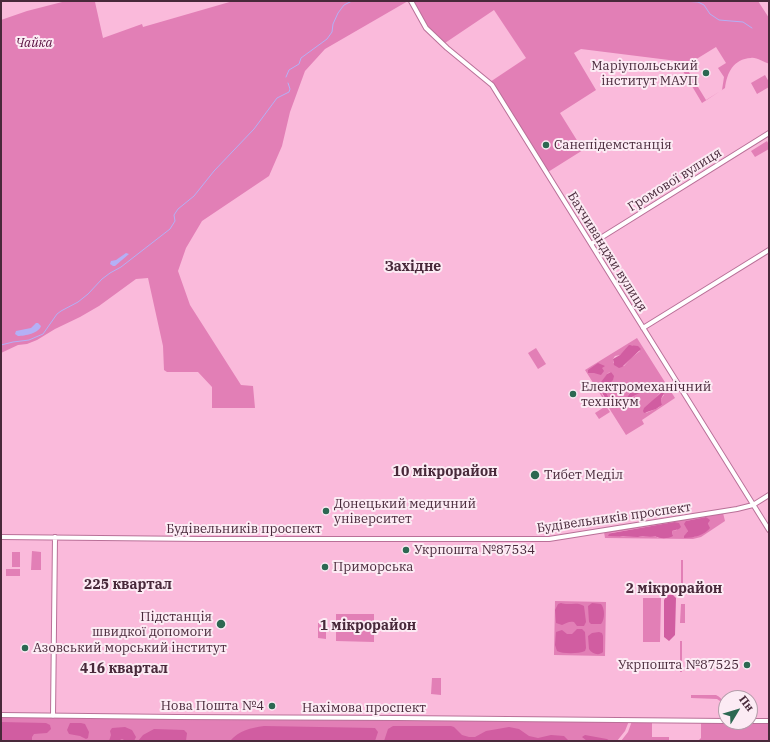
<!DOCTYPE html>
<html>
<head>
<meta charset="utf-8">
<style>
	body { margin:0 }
	#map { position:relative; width:770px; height:742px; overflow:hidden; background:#fabadb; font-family:"IBM Plex Serif",serif }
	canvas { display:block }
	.frame { position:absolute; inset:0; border:2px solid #48293a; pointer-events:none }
	.north { position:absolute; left:718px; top:690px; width:40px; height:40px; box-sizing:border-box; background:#fcebf4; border:1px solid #b49daa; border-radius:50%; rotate:52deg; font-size:11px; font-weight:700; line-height:16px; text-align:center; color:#48293a }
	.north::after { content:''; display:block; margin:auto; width:14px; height:18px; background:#2d6852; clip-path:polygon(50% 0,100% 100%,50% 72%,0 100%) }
</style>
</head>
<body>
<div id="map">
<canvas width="770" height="742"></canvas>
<div class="frame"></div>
<div class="north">Пн</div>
</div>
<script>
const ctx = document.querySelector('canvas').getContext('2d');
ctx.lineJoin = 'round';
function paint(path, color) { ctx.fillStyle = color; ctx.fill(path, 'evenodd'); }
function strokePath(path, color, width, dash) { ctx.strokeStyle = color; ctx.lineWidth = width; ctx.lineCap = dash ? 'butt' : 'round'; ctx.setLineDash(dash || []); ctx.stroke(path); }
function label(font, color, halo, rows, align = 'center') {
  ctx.font = font + ' "IBM Plex Serif",serif'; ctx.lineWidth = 4; ctx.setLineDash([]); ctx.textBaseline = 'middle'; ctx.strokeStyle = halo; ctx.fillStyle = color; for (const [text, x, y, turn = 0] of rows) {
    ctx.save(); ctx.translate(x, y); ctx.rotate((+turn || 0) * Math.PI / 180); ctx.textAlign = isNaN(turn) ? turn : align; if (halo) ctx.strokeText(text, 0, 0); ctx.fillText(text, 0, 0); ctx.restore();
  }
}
const green = new Path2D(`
	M66 1H97L95 2 103 38 142 24 143 27 233 1H408L325 49 305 71 290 112 282 146 269 176 202 221 186 248 178 271 190 305 241 385 253 386 255 408H212V387L198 372H167L164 370 163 346 148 278 136 279 99 306 80 317 55 329 37 340 27 344 18 345 1 353V20L27 11Z
	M412 1H758L769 18V64C764 62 756 57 751 58 733 59 727 73 725 88L702 103 677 61 581 49 574 53 596 90 560 113 583 150 548 172 490 82 526 58 494 10 445 43 427 27ZM716 47 726 63 718 68 724 77 722 90 706 100 687 69 690 63Z
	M765 75 769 82V87L757 94 751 83Z
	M767 141 769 145V149L755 157 751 151Z
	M637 338 675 398 642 420 644 424 626 435 585 370ZM632 345 640 351 631 358 624 366 613 363V359L615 356 620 355ZM611 372 607 382 603 387 609 398 606 401 598 387 608 373ZM637 383 646 385C643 393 635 395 629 399L627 397ZM660 393 664 395 661 399 662 405 658 408 646 413 652 402Z
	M536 348 546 364 538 369 528 353Z
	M606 406 610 412 599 419 595 413Z
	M348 500H362V508H348Z
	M723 513 725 521 701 537 693 539 605 538 604 532ZM706 517 709 522 708 524V530L694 537H684L688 531 686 521ZM674 522 677 530 672 531 673 535 658 538 655 536 623 537 610 533Z
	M32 551 41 552V570H31Z
	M12 552H20V567H12Z
	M681 560H683V588H681Z
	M6 569H20V576H6Z
	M643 598H661L660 642H643Z
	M555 601 606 602 605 656 554 655Z
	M681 604H685V623H680Z
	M336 614H374V642L336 641Z
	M318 623H326V639L318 638Z
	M680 641H682V672H680Z
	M432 678H441V695L431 694Z
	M691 695H716C724 698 726 709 726 716L720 701 717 699 691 698Z
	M1 715 629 721 625 731 617 741H1Z
	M632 721H652V737H669V741H621L628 732Z
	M701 722 769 723V741H698L701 738Z`);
const forest = new Path2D(`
	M629 345 638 346 641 349 622 367 619 368 614 365 613 359 620 355Z
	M598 363 605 366 602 368 604 371 601 375 594 373H588V370Z
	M611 372 614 376 613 380 610 383 606 382 603 387 609 398 607 401 598 386 607 374Z
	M641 382 645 383 646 385 642 392 628 399 627 397 636 385Z
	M662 392 664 393 661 399 662 405 656 409 644 413 643 411 644 408Z
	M706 517 710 520 708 524 710 528C705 535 693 538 684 538V536L688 531 684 524 686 521Z
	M674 522 679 523 681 527 679 529 672 531 673 536C668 539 659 539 655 536 649 538 644 535 638 537L608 536 609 534 612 533Z
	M667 595H673L676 598 675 635 669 641 664 637V600Z
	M561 603C569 606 577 601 584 606L586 622 584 626H577L574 622C569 621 567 623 562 625L556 623 555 610 558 604Z
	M592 603 601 604C605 609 605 619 601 624H591L589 622 588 606Z
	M577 629H582L585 632 586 648 585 651C578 654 563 654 557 651L555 645 556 632 562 630 567 634H572Z
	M599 632 602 633 603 636V652C599 656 592 654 589 649L588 636 592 633Z
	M1 722 46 723 50 725 51 729 47 733 34 734 32 737V741H1Z
	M70 723H81L85 724 89 732 88 738 86 739 80 736 69 734 67 730Z
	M264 726 375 728 378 732 375 741H230C240 730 250 728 264 726Z
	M393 726H451L454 727 462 735 469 737H475L486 731 509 727 519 729 529 736 538 738 551 735 564 736 568 740 384 741 388 729Z
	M125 727 132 730 136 737 134 741H126L122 739 118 741H109L111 735 110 731 112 728Z
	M154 729 184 730 187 733 186 741H138L143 735Z
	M585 735 607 739 610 741H587L582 737Z`);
const water = new Path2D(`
	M126 253 129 254 115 266H113L110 264 111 261 116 260Z
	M36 323H38L41 326C39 333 25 336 18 336L15 334 16 331 31 328Z`);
const stream = new Path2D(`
	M371 1H374
	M683 1 698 2 704 5 710 14 719 20 743 22 752 28
	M286 77 289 70 299 64 301 58 327 39 332 32 333 24 338 13 344 5 352 1
	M1 345 13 342 29 340 43 334 57 314 61 311 78 302 88 294 102 279 110 273 121 267 170 229 175 221 174 215 178 209 194 196 214 171 254 129 277 98 289 92 290 89 288 83`);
const secondary = new Path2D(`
	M411 1 426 28 447 48 492 85 769 530
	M591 244 769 133
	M643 328 769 250
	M1 537 200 539H549L737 509 753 505 769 495
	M1 715 177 717 398 718 726 721
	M53 716 55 537
	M750 721H769`);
const markers = [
	[706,73,4,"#2d6852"],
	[546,145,4,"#2d6852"],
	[573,394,4,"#2d6852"],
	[535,475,5,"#2d6852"],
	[326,511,4,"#2d6852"],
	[406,550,4,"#2d6852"],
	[325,567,4,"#2d6852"],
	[221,624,5,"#2d6852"],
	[25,648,4,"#2d6852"],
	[747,665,4,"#2d6852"],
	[272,706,4,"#2d6852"]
];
const parkNames = [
	["Чайка",34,43]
];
const poiNames = [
	["Маріупольський",698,66,"right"],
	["інститут МАУП",698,81,"right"],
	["Санепідемстанція",554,145],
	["Електромеханічний",581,387],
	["технікум",581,402],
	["Тибет Меділ",544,475],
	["Донецький медичний",334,504],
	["університет",334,519],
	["Укрпошта №87534",414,550],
	["Приморська",333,567],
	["Підстанція",212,617,"right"],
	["швидкої допомоги",212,632,"right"],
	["Азовський морський інститут",33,648],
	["Укрпошта №87525",739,665,"right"],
	["Нова Пошта №4",264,706,"right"]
];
const streetNames = [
	["Громової вулиця",675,180,-32],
	["Бахчиванджи вулиця",607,252,58],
	["Будівельників проспект",614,518,-8],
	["Будівельників проспект",244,529],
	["Нахімова проспект",364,708]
];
const neighbourhoodNames = [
	["Західне",413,267],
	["10 мікрорайон",445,472],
	["225 квартал",128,585],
	["2 мікрорайон",674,589],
	["1 мікрорайон",368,626],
	["416 квартал",124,669]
];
paint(green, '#e27fb6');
paint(forest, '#d15da1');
paint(water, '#b4b0f6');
strokePath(stream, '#b4b0f6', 1);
strokePath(secondary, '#b97098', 6);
strokePath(secondary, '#fff', 4);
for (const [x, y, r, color] of markers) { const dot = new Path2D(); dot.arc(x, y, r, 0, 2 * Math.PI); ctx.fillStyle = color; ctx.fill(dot); strokePath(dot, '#fcebf4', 1.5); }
label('italic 13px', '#5a1040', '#fcebf4', parkNames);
label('13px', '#48293a', '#fcebf4', poiNames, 'left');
label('13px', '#48293a', '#fcebf4', streetNames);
label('bold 14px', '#48293a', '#fcebf4', neighbourhoodNames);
</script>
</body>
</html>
